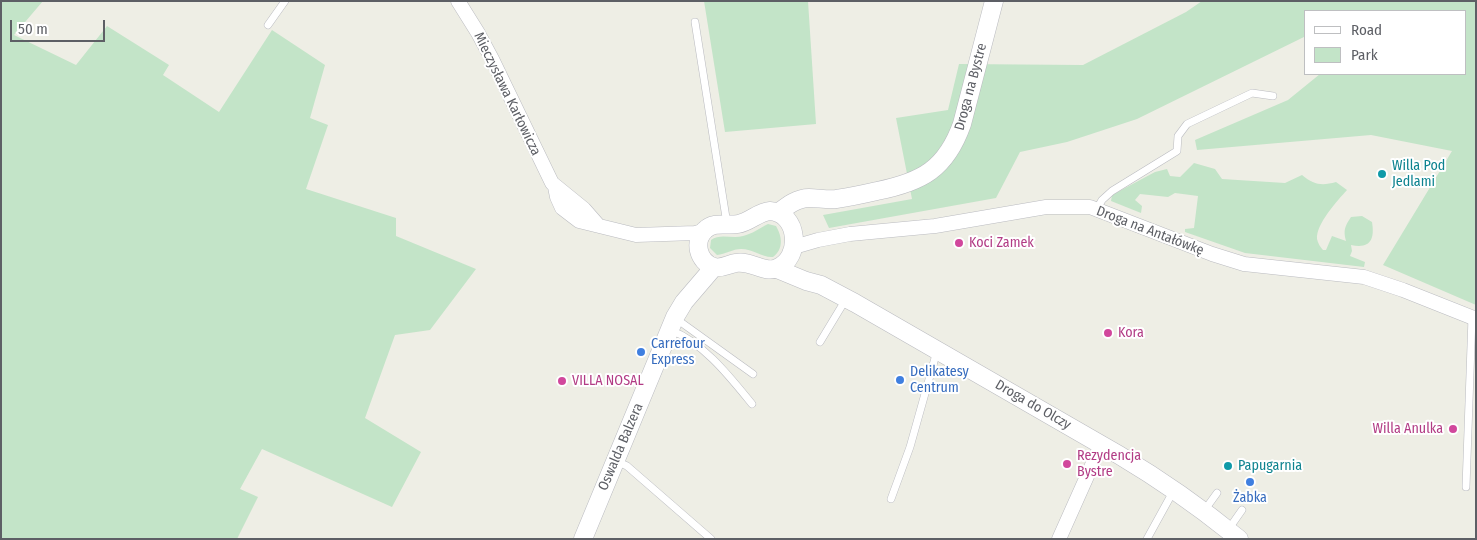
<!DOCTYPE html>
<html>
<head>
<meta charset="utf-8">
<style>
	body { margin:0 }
	#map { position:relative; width:1477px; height:540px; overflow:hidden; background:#eeeee5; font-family:"Fira Sans Condensed",sans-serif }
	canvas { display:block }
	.frame { position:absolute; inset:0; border:2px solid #5d5f65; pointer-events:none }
	.legend { position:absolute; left:1304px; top:10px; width:162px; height:65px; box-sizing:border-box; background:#fff; border:1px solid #bebfc1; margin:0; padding:6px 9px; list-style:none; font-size:15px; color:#5d5f65 }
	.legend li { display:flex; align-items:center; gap:10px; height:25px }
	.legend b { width:25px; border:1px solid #bebfc1 }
	.scale { position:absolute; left:10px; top:20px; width:95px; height:22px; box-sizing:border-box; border:2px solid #5d5f65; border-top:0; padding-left:6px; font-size:15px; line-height:18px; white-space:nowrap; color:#5d5f65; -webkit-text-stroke:4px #fff; paint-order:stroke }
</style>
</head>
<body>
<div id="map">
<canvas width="1477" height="540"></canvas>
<div class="frame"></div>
<ul class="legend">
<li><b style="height:6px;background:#fff"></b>Road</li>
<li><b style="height:14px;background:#c3e4c8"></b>Park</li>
</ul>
<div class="scale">50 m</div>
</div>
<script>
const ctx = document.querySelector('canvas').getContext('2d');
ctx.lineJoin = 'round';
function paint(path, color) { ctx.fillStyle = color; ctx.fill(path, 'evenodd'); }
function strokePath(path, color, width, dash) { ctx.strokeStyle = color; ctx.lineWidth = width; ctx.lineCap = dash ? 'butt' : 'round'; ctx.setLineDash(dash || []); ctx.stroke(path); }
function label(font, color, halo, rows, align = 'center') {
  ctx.font = font + ' "Fira Sans Condensed",sans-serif'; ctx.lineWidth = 4; ctx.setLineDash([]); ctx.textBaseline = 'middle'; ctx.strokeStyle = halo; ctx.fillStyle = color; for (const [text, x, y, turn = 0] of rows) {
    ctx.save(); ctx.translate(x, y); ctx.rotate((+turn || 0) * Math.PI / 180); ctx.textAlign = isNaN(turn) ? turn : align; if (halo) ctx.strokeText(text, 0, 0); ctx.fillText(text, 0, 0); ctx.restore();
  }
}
const green = new Path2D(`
	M1 1H43L14 35 76 65 107 26 169 65 163 75 219 112 272 30 325 65 310 118 328 125 306 189 396 218V236L476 269 430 330 395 335 365 418 421 452 392 507 262 449 240 489 258 497 237 539H1Z
	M704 1H808L816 124 725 132Z
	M1202 1H1476V305L1383 265 1452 151 1371 135 1197 150 1195 140 1288 100 1320 74H1466V11H1306V36L1137 119 1067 142 1020 152 996 198 829 228 823 215 912 199 896 118 948 110 959 64 1083 65 1186 12Z
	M1194 163 1215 169 1222 179 1285 183 1302 175C1314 185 1322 186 1336 182L1347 190C1337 201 1316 224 1317 239 1318 243 1320 247 1323 250H1326L1332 236 1346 241C1343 230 1345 226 1351 217L1362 216 1372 222C1375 240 1370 249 1351 245L1352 251 1350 256 1365 262 1364 267 1245 253 1185 232V229L1194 228 1198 196 1175 193 1168 197 1140 194 1135 200 1142 206 1141 213 1111 201 1112 195 1155 172 1167 169 1170 176 1180 177Z
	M768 224 776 226C782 236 784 249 773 257 763 258 753 249 741 249 733 249 725 254 717 255L710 248 711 240C720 233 732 239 743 236 752 234 760 228 768 224Z`);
const service = new Path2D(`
	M695 22 727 224
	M268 25 285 1
	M1097 209 1102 200 1112 191 1177 151 1178 136 1187 124 1252 93 1273 96
	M675 318 753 374
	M670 330C703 342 730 377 752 404
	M820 342 846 299
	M616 461 627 466 711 539
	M1466 487 1472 317
	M891 499 910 447 935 358 939 351
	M1204 511 1217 493
	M1228 530 1242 510
	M1147 539 1174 490`);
const minor = new Path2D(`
	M458 1 478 33 492 59 552 183 584 209 598 225
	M555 187 557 197 562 208 579 221 636 235 695 233 703 231
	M794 247 818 240 850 234 935 226 1046 207H1090L1212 254 1244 264 1364 277 1403 290 1476 319
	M1059 539 1101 445`);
const tertiary = new Path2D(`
	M770 211C799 213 802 258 777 268 765 274 751 260 736 263 729 264 722 269 714 267 698 262 693 241 705 230 714 221 727 226 738 224 750 222 758 212 770 211Z
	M778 213C787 206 797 198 809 198 818 198 827 200 836 199 850 197 864 194 877 191 922 182 946 169 962 124L994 1
	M777 269 806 281 821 285 855 303 1119 455C1161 480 1201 508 1239 539
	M583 539 675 317 684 302 714 267`);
const markers = [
	[1382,174,5,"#0f9aa8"],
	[959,243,5,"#d1479c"],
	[1108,333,5,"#d1479c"],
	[641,352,5,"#3f7fe0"],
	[900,380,5,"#3f7fe0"],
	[562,381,5,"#d1479c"],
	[1453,429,5,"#d1479c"],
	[1067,464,5,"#d1479c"],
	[1228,466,5,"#0f9aa8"],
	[1250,482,5,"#3f7fe0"]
];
const streetNames = [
	["Droga na Bystre",971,87,-75],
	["Mieczysława Karłowicza",507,94,64],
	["Droga na Antałówkę",1150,231,21],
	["Droga do Olczy",1033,405,30],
	["Oswalda Balzera",621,447,-67]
];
const cultureNames = [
	["Willa Pod",1392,166],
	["Jedlami",1392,182],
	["Papugarnia",1238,466]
];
const hotelNames = [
	["Koci Zamek",969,243],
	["Kora",1118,333],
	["VILLA NOSAL",572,381],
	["Willa Anulka",1443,429,"right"],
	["Rezydencja",1077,456],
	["Bystre",1077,472]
];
const shopNames = [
	["Carrefour",651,344],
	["Express",651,360],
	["Delikatesy",910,372],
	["Centrum",910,388],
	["Żabka",1250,498,"center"]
];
paint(green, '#c3e4c8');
strokePath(service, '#babbc0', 8);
strokePath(minor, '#babbc0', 15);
strokePath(tertiary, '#babbc0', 19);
strokePath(service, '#fff', 7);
strokePath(minor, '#fff', 14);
strokePath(tertiary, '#fff', 18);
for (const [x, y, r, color] of markers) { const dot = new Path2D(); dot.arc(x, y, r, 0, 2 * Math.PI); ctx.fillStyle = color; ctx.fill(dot); strokePath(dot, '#fff', 2); }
label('14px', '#5d5f65', '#fff', streetNames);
label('14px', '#0d838f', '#fff', cultureNames, 'left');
label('14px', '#b23c85', '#fff', hotelNames, 'left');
label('14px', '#366cbe', '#fff', shopNames, 'left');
</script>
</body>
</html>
